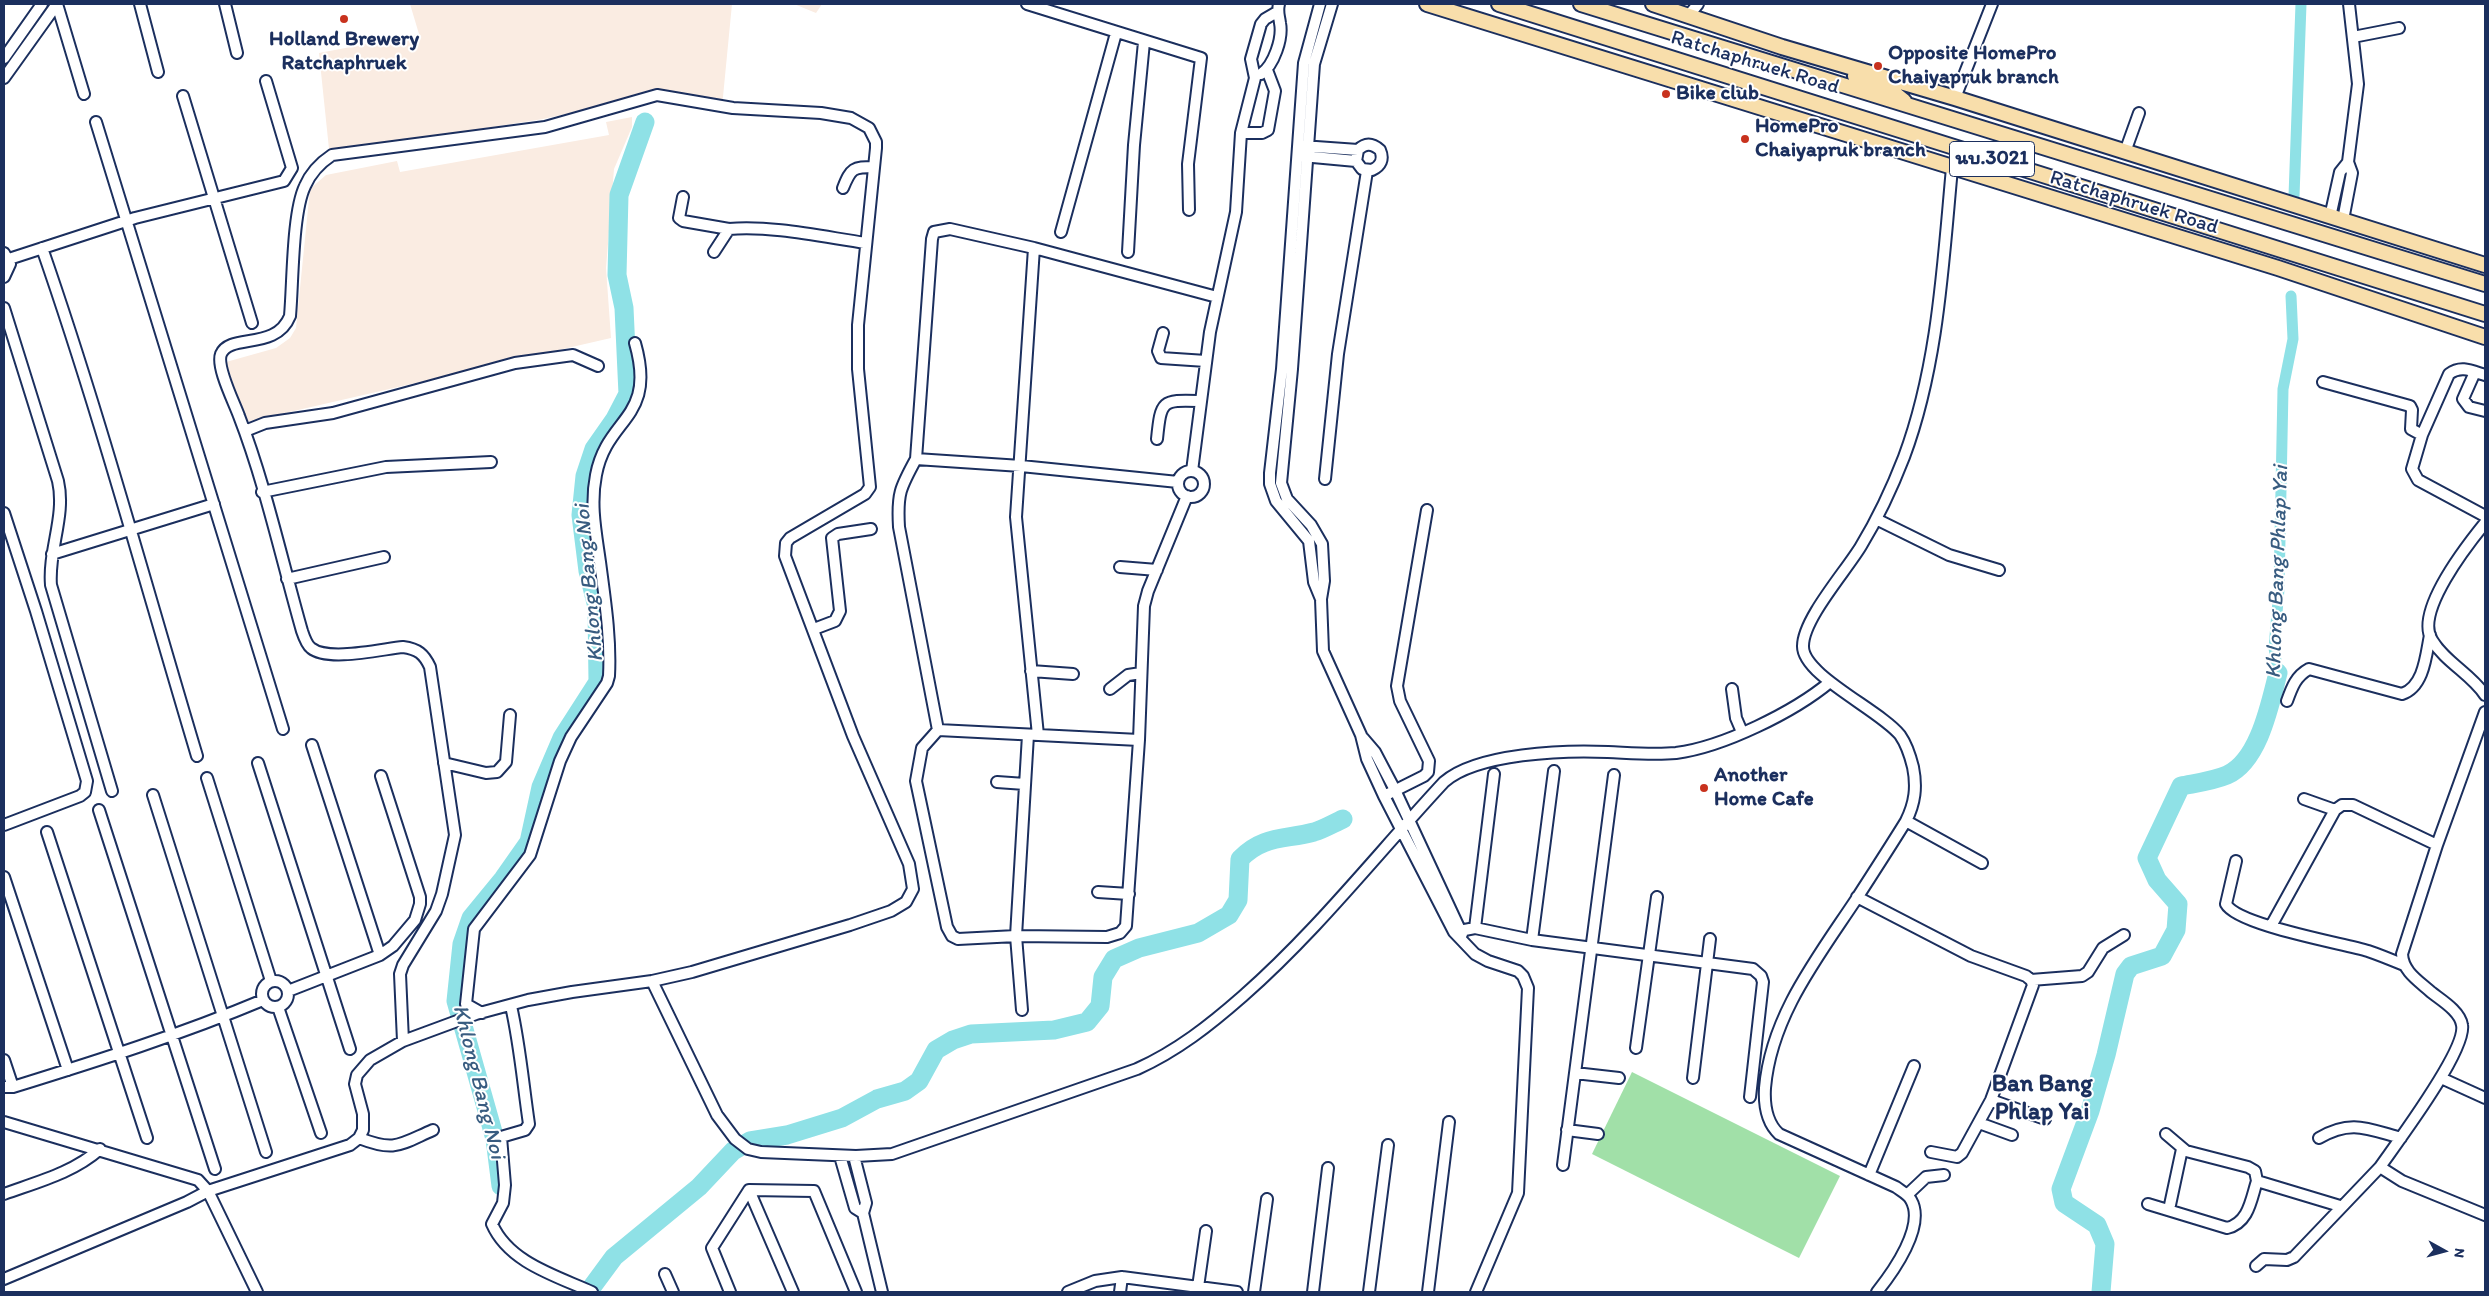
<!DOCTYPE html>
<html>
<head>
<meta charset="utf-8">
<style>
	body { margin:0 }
	#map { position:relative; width:2489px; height:1296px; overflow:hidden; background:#fff; font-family:Itim,sans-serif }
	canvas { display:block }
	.frame { position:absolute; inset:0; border:5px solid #1b2f5e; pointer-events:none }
	.north { position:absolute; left:2419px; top:1226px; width:50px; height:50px; -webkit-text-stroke:4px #fff; paint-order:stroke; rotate:97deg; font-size:14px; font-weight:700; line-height:20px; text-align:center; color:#1b2f5e }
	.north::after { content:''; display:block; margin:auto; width:18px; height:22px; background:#1b2f5e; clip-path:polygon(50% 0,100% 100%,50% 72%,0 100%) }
</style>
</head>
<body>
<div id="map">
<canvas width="2489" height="1296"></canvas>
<div class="frame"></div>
<div class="north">N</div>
</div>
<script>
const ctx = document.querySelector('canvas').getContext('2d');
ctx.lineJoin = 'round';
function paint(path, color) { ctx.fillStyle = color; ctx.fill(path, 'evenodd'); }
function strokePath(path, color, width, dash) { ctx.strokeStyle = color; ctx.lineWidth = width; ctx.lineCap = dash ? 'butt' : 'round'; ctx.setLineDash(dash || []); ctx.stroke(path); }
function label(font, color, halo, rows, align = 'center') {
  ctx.font = font + ' Itim,"Playpen Sans Thai",sans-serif'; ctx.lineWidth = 4; ctx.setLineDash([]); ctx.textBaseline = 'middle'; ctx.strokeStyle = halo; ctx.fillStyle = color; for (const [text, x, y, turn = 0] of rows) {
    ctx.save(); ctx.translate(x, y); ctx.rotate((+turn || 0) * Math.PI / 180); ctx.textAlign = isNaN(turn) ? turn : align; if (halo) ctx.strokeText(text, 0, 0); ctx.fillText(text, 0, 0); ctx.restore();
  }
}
const built = new Path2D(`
	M410 4H732L722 107 656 94 543 119 335 152 329 149 319 53 419 34Z
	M794 4H822L816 13Z
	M632 117V127L614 169 606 268 611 338 246 422 226 362 276 348 290 338 296 328 310 189 326 175 397 161 400 172 609 135 606 122Z`);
const green = new Path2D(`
	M1632 1072 1840 1176 1799 1258 1592 1154Z`);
const canal = new Path2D(`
	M2294 196 2301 4
	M2278 673 2274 648 2279 589 2283 389 2293 339 2291 296`);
const river = new Path2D(`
	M501 1186 495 1139 456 1001 462 944 471 918 503 879 529 842 541 787 562 738 598 682 597 607 588 571 581 515 585 476 594 449 615 419 628 394 624 308 617 275 619 195 645 122
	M589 1291 614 1257 699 1187 733 1151 750 1141 787 1135 842 1118 877 1099 905 1091 919 1081 936 1050 953 1040 971 1034 1054 1030 1087 1022 1100 1006 1103 977 1114 959 1139 948 1198 933 1229 915 1238 900 1240 859C1263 835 1285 840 1314 832 1324 829 1334 823 1343 819
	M2101 1292 2105 1244 2097 1225 2064 1203 2061 1189 2090 1111 2106 1055 2125 974 2131 966 2162 956 2176 930 2178 904 2157 880 2147 858 2181 786C2196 783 2213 781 2227 775 2259 761 2270 704 2278 673`);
const minor = new Path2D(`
	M57 4 84 94
	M140 4 158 72
	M225 4 237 53
	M1027 4 1201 58 1188 164 1189 210
	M1320 4 1304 63 1282 369 1270 473V484L1276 501 1309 541 1314 582 1321 599
	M1332 4 1314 64 1292 369 1281 483 1287 499 1311 525 1322 544 1324 581 1321 599 1323 651 1361 735 1367 759 1384 796 1454 932 1475 954 1488 961 1518 971 1523 976 1528 988 1518 1193 1476 1292
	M1689 15 1698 4
	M2353 37 2399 28
	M4 58 42 4
	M1261 74C1274 65 1283 38 1280 23 1279 15 1277 12 1279 4
	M4 78 57 4
	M183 96 252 323
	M1955 98 1992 4
	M96 122 283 729
	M1241 133H1262L1268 130 1275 91 1267 70
	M1302 146 1358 150C1365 143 1372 143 1380 150 1384 159 1381 166 1372 170L1362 169 1356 161 1358 150
	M2125 152 2139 113
	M1302 156 1356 161
	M843 188C851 168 853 167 874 167
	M683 197 679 218 683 221 729 229
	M2330 217 2340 172 2348 162
	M2343 220 2352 173 2348 162 2358 84 2349 4
	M1061 232 1116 33
	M42 248C100 415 146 586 197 756
	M1034 248 1016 517 1038 735
	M714 252 729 229C770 225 824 237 866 243
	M1128 252 1134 145 1144 42
	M4 253 10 264 4 277
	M9 259 135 218 284 181 292 168 266 81
	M4 308 58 481C66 516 48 550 51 585L112 791
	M1163 333 1158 351 1161 358 1206 361
	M2475 372 2463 399 2469 407 2485 411
	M2485 375C2472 371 2461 365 2449 374L2422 435 2412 469 2418 480 2485 516
	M2323 382 2410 406 2412 410 2411 429 2422 435
	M245 431 265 423 333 413 515 363 573 355 598 366
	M1157 439C1161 399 1162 400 1201 401
	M916 459 1021 466 1178 482
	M1192 471 1210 332 1236 212 1241 133 1255 78 1251 59 1261 24 1265 19 1277 12
	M1178 484a13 13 0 1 1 26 0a13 13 0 1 1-26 0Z
	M1325 479 1338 354 1367 171
	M262 492 386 467 491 462
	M1187 496 1148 591 1144 606 1139 740 1126 926 1120 933 1107 937 1016 936 958 939 952 936 947 927 916 781 922 748 938 730 899 527C897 494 900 488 916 459L932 239 934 232 950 229 1034 248 1217 297
	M4 513 36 611 87 781 85 792 80 796 4 825
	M1876 519 1949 555 1999 570
	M2485 523C2468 544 2414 612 2432 640 2445 662 2471 674 2485 695
	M52 554 214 504
	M1120 567 1157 570
	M287 579 384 557
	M814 629 835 621 840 611 832 538 838 534 871 529
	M1031 671 1073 674
	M1110 689 1128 675 1141 673
	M1732 689 1736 718 1742 732
	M2287 701C2292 687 2296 676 2309 669L2402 694C2424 687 2426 655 2430 635
	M2485 712 2437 845 2402 954C2403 972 2419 981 2431 992 2441 1000 2460 1011 2462 1025 2467 1050 2396 1144 2380 1167L2402 1181 2485 1215
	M938 730 1139 740
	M1363 738 1375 752 1395 790 1462 934
	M312 745 380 955
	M258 763 350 1049
	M444 763 486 773 497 772 506 762 510 715
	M207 778 271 981
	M997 782 1025 784
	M153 795 266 1152
	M1384 796 1424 776 1428 772 1429 761 1400 701 1397 686 1427 510
	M2304 799 2335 810
	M99 810 215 1169
	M1906 821 1982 863
	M47 832 147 1138
	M2236 861 2226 904C2237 925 2341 943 2368 951 2380 955 2392 960 2404 965
	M4 877 68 1070
	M1098 892 1129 894
	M1857 897 1971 956 2026 976 2031 980 2033 985 1991 1100 1962 1153 1957 1157 1931 1152
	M2271 926 2335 810 2342 805H2353L2437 845
	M1475 928 1494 774
	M1454 932 1475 928 1532 940 1753 969 1761 976 1763 982 1750 1097
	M1532 940 1554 771
	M2031 980 2082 976 2088 972 2103 948 2124 935
	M262 994a13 13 0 1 1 26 0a13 13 0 1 1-26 0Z
	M652 981 717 1115 735 1139 748 1149 761 1152 856 1156 892 1154 1137 1069C1177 1051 1210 1025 1243 996 1317 931 1377 854 1444 782 1477 753 1565 750 1608 752 1631 753 1653 755 1676 753 1723 747 1794 712 1830 682
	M288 991 380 955 393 946 415 920 420 904V897L381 776
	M511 1006C520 1045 523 1084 529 1124L525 1130 501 1137 505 1185 503 1203 492 1224C509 1263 557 1276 592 1292
	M278 1007 321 1133
	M1022 1010 1016 936 1028 735
	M482 1013 466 1004 474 929 530 855 560 761 571 737 607 683 609 676C611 638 605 600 600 562 596 533 590 505 596 475 607 416 657 420 635 343
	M1636 1048 1657 897
	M4 1060 13 1087
	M1575 1073 1619 1078
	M1693 1078 1710 939
	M2441 1078 2485 1098
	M4 1087H13C97 1061 182 1034 263 1000
	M1991 1100 2045 1119
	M4 1122 198 1180 208 1191 257 1292
	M1979 1123 2012 1135
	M1567 1130 1598 1134
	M2166 1134 2186 1151 2248 1167 2255 1171 2257 1181
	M359 1138C395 1152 399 1145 433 1130
	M2319 1138C2351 1119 2368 1129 2401 1138
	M840 1156 855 1208 863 1213 866 1203 854 1156
	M1563 1165 1614 775
	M1869 1175 1914 1066
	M749 1190 793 1292
	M4 1194C37 1182 73 1173 100 1149
	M1907 1195 1926 1177 1944 1175
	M2148 1204 2227 1228C2249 1223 2251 1199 2257 1181L2340 1206
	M2170 1205 2182 1149
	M863 1213 882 1292
	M2256 1266 2264 1259 2287 1260 2294 1257 2380 1167
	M665 1274 673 1292
	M4 1279 187 1202 208 1191 350 1145 359 1138 363 1130V1114L355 1084 357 1075 370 1060 403 1041 476 1014 528 1000 572 992 652 981 692 972 850 925 891 911 906 902 913 889 909 864 853 736 785 556 786 543 790 538 865 494 870 487 858 369V325L876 148V142L869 128 851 118 821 113 733 108 657 95 545 127 332 155C320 163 311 172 305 186 292 213 293 284 290 316 276 351 230 333 221 354 216 367 234 402 239 416 265 483 282 561 302 631 304 637 307 645 311 648 328 662 382 649 403 647 418 649 424 654 430 667L455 835 442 894 436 911 403 965 400 974 403 1041
	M1198 1287 1206 1231
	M730 1292 712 1248 749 1190 814 1191 856 1292
	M1068 1292 1095 1281 1122 1277 1237 1292
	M1120 1292 1122 1277
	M1254 1292 1267 1199
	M1313 1292 1328 1168
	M1369 1292 1388 1145
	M1428 1292 1449 1122
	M1877 1292C1893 1272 1926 1226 1911 1200 1908 1194 1901 1191 1896 1187L1779 1134C1766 1122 1764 1105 1765 1088 1771 1016 1818 957 1857 898 1873 873 1890 847 1906 821 1915 803 1917 787 1913 767 1910 755 1907 745 1900 735 1880 710 1802 675 1803 646 1803 619 1846 571 1861 546 1878 518 1892 488 1904 457 1938 366 1943 264 1952 168`);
const major = new Path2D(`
	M1427 4 2278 268 2485 337
	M1499 4 2485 314
	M1581 4 2485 284
	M1653 4 1782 47 1955 98 2485 265
	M1855 76 1889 89 1904 101`);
const markers = [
	[344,19,5,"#c8321e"],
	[1878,66,5,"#c8321e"],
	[1666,94,5,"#c8321e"],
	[1745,139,5,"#c8321e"],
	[1704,788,5,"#c8321e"]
];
const shields = [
	[1992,159,85]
];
const shieldNames = [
	["นบ.3021",1992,159]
];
const poiNames = [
	["Holland Brewery",344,40,"center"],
	["Ratchaphruek",344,64,"center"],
	["Opposite HomePro",1888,54],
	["Chaiyapruk branch",1888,78],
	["Bike club",1676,94],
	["HomePro",1755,127],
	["Chaiyapruk branch",1755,151],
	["Another",1714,776],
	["Home Cafe",1714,800]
];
const streetNames = [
	["Ratchaphruek Road",1755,63,17],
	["Ratchaphruek Road",2134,203,17]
];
const waterNames = [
	["Khlong Bang Phlap Yai",2278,572,-88],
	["Khlong Bang Noi",590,583,-95],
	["Khlong Bang Noi",478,1082,76]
];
const quarterNames = [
	["Ban Bang",2042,1085],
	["Phlap Yai",2042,1113]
];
paint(built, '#faece2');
paint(green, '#a1e0a8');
strokePath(canal, '#8fe1e6', 11);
strokePath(river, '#8fe1e6', 19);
strokePath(minor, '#1b2f5e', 14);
strokePath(major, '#1b2f5e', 18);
strokePath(minor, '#fff', 10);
strokePath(major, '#f8deab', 14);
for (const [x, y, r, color] of markers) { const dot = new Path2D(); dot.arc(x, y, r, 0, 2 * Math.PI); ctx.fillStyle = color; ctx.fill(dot); strokePath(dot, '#fff', 2); }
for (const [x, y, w] of shields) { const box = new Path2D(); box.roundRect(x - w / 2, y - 17.5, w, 35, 4); ctx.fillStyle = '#fff'; ctx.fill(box); strokePath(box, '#1b2f5e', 1); }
label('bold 20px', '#1b2f5e', null, shieldNames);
label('bold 21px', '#1b2f5e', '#fff', poiNames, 'left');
label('21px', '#1b2f5e', '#fff', streetNames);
label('italic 22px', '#385c80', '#fff', waterNames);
label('bold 24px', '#1b2f5e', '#fff', quarterNames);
</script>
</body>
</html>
